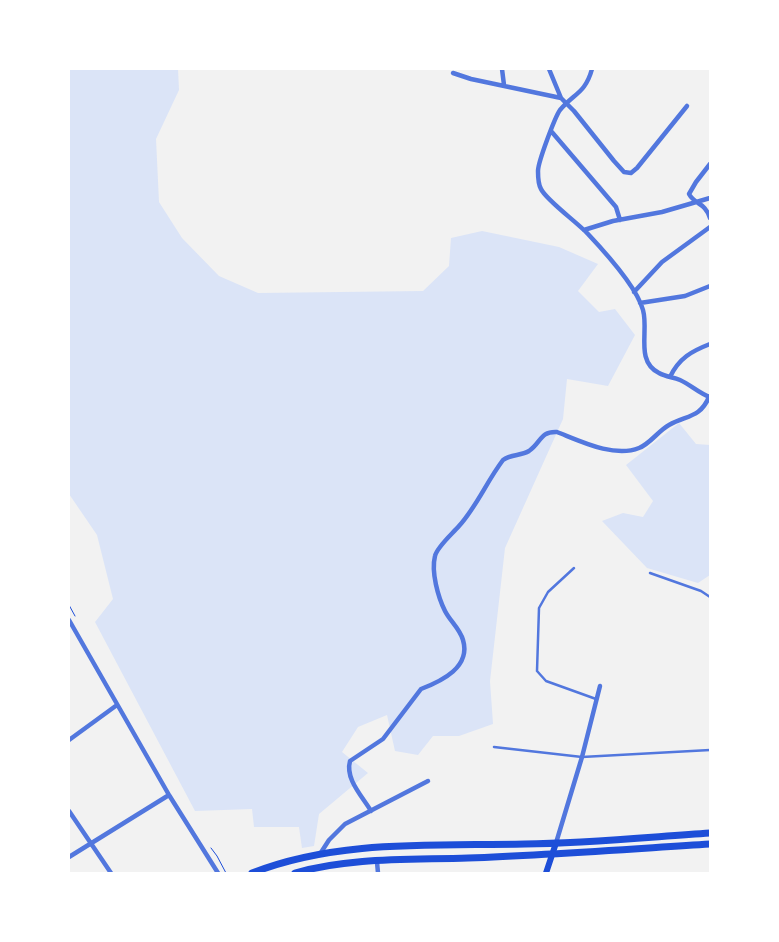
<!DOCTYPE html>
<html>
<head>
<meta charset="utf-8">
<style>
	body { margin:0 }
	#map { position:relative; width:779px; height:942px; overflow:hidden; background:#f2f2f2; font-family:"Sofia Sans Condensed",sans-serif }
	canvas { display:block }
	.frame { position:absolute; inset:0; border:70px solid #fff; pointer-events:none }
</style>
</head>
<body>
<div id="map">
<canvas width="779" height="942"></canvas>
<div class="frame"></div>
</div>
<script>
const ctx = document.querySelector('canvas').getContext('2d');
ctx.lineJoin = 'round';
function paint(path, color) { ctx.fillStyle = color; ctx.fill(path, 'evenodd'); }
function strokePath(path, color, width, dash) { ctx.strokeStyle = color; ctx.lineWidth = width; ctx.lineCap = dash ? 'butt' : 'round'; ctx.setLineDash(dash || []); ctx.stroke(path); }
const green = new Path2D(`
	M69 69H178L179 90 156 139 159 202 182 238 219 276 258 293 423 291 449 266 451 238 482 231 559 247 598 264 578 291 599 312 615 309 635 335 608 386 567 379 563 419 505 548 490 681 493 724 459 736H433L418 755 395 751 387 715 358 727 342 752 368 773 319 814 314 846 302 848 299 827H254L252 809 195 811 95 622 113 599 97 535 69 494Z
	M679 423 696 444 710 445V575L698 583 647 568 602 521 623 513 643 517 653 501 626 465Z`);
const path = new Path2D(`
	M69 605 75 616
	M211 848 217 856 226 873`);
const service = new Path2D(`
	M574 568 548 592 539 608 537 671 546 681 596 699
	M650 573 701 591 710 597
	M494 747 582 757 710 750`);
const minor = new Path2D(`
	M502 69 504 85
	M549 69 561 98 574 111 614 161 624 172 631 173 637 168 687 106
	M592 69C585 94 574 93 560 110 555 117 538 162 538 171 538 176 538 184 541 189 546 200 578 223 588 234 604 251 637 288 643 310 649 331 635 361 659 373 666 377 673 377 680 380 691 385 700 394 710 397
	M453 73 471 79 561 98
	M551 131 610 200 616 207 620 220
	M710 164 696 182 689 194C695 205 705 202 710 218
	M584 230 613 221 662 212 710 198
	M634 292 662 262 710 227
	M640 303 685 296 710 286
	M670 377C679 358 692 351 710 344
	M69 620 169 795 218 873
	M69 740 117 705
	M69 811 111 873
	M371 811C362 796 345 779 350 761L383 739 421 689C442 681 471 667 463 640 460 629 450 621 445 611 438 597 431 572 435 556 437 547 452 534 459 526 477 506 487 481 503 460 511 454 521 456 529 451 541 443 540 431 557 432 580 441 614 458 639 448 650 444 658 431 669 425 687 415 700 418 709 397
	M556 843 582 757 600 686
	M320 854 329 840 345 824 428 781
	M69 857 169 795
	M377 862 378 873`);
const secondary = new Path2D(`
	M546 873 556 843`);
const primary = new Path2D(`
	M252 873C338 839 435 846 525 844 587 843 649 837 710 833
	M295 873C350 857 411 860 468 858 549 855 630 849 710 844`);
paint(green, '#dbe4f7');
strokePath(path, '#1d4ed8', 1);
strokePath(service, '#5277de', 2.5);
strokePath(minor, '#5277de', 4.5);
strokePath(secondary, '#1d4ed8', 6);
strokePath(primary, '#1d4ed8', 7);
</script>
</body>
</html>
